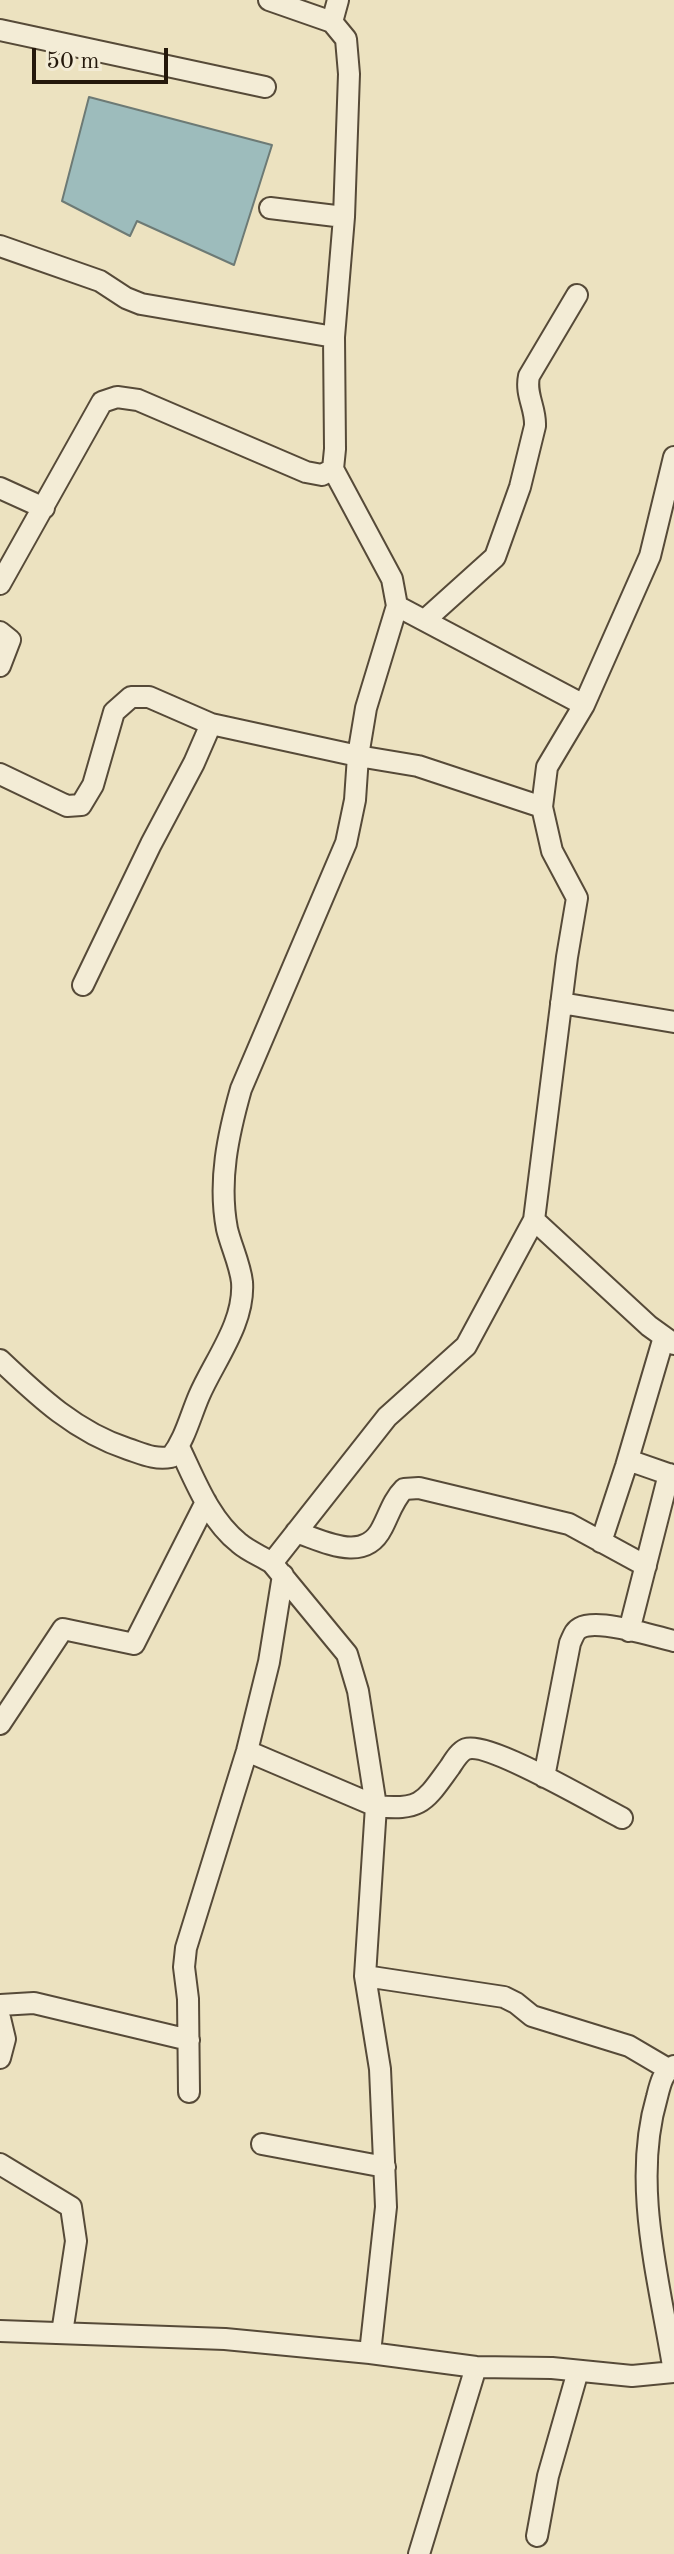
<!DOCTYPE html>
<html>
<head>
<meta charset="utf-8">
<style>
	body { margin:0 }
	#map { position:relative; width:674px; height:2554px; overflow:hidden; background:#ece2c0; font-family:"Old Standard TT",serif }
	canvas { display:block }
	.scale { position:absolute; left:32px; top:48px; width:136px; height:36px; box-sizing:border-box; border:4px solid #24180b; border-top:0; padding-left:10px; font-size:24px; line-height:28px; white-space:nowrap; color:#24180b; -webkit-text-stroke:6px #f3ecd6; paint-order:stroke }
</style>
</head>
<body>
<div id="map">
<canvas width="674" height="2554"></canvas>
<div class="scale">50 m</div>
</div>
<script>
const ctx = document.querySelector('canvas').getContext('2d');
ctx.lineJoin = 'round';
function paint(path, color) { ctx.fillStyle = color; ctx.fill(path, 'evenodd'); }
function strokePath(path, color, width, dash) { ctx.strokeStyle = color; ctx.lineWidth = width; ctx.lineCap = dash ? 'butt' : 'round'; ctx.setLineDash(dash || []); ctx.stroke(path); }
const water = new Path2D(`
	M89 97 272 145 234 265 137 221 130 236 62 201Z`);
const street = new Path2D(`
	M332 22 338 0
	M0 30 265 87
	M270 208 344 217
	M0 246 100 281 126 298 141 304 334 337
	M0 488 44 508
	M0 584 102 402 117 397 138 400 306 472 322 475 333 469 335 449 334 337 344 217 349 74 346 39 332 22 269 0
	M397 606 584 705
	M425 620 495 557 520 487 535 426C536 408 525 395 529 376L577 295
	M0 632 10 640 0 666
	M0 774 67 806 81 805 93 785 114 712 131 697H149L211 724 358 756 418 766 542 807
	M83 985 151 844 194 763 211 724
	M561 1003 674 1022
	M534 1220 649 1326 674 1344
	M0 1360C39 1397 76 1432 128 1449 143 1454 155 1460 171 1457 185 1439 190 1417 199 1396 214 1361 245 1323 242 1282 240 1264 231 1246 227 1229 218 1181 228 1135 241 1089L346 843 355 800 358 756 366 708 397 606 392 579 333 469
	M179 1447C195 1480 209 1519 239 1543 248 1551 261 1556 272 1563
	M628 1460 674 1476
	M296 1532C324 1541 364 1564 382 1528 389 1515 393 1500 404 1489L419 1488 569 1524 646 1566
	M601 1542 626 1466 664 1337
	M629 1631 669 1474
	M0 1724 63 1629 134 1644 206 1502
	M247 1751 376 1806C422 1811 425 1801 450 1767 454 1761 459 1752 466 1749 489 1741 596 1805 622 1818
	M544 1777 570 1643C573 1637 574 1631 580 1628 598 1618 653 1636 674 1641
	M365 1976 504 1997 516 2003 532 2016 629 2046 668 2069
	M0 2005 34 2003 189 2040
	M0 2018 5 2039 0 2058
	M189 2092 188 1999 184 1967 186 1948 247 1751 269 1662 283 1575
	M262 2144 385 2167
	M0 2164 71 2207 76 2241 62 2333
	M0 2331 225 2339 370 2353 476 2367 552 2368 632 2376 674 2372
	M370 2353 386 2207 380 2069 365 1976 376 1806 358 1691 347 1654 272 1563 387 1417 466 1346 534 1220 567 957 577 898 552 851 542 807 547 767 584 705 650 556 674 457
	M674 2372C660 2283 631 2185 657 2097 660 2085 663 2071 674 2066
	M537 2536 548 2476 578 2371
	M419 2554 476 2367`);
paint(water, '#9dbcbc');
strokePath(water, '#6d7a75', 2);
strokePath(street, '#564a38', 24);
strokePath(street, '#f3ecd6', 20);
</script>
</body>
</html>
